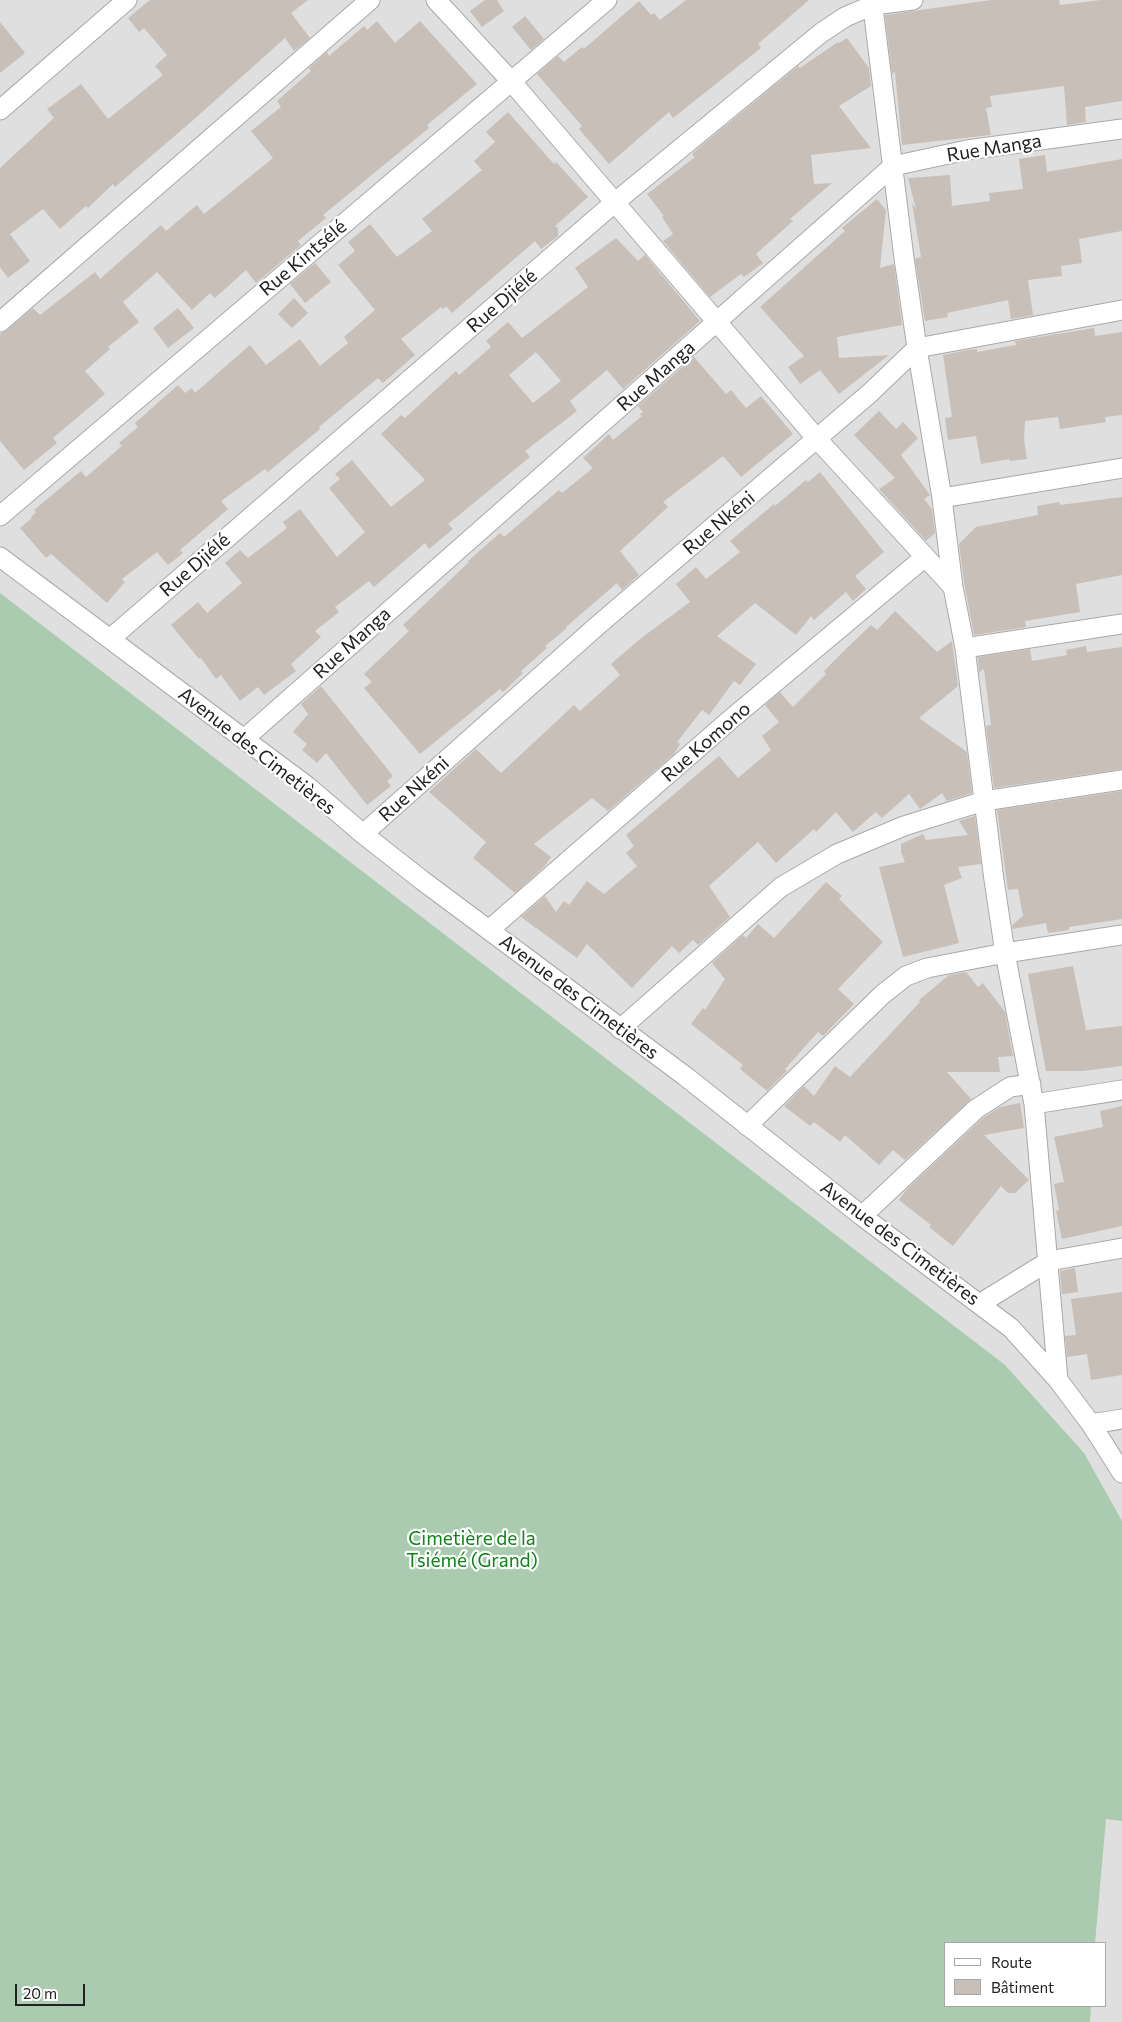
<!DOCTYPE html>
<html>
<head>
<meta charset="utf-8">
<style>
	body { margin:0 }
	#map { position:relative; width:1122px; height:2022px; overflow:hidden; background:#f2efe9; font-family:Commissioner,sans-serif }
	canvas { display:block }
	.legend { position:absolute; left:944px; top:1942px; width:162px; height:65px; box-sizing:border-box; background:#fff; border:1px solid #a7a7a7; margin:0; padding:6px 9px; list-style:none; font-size:15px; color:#222 }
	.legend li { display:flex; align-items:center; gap:10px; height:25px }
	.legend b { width:25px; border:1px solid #a7a7a7 }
	.scale { position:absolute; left:15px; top:1984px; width:70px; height:22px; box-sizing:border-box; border:2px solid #222; border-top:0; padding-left:6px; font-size:15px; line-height:18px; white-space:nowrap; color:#222; -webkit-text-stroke:4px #fff; paint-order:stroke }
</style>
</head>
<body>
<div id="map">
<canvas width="1122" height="2022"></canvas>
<ul class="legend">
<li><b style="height:6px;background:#fff"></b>Route</li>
<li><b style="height:14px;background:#c7bfb8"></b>Bâtiment</li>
</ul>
<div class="scale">20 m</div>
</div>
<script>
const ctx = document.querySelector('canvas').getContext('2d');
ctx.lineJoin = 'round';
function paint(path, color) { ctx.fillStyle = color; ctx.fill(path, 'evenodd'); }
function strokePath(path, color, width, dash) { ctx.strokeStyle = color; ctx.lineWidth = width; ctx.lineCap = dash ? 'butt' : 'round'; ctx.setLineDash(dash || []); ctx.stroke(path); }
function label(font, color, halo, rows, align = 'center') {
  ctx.font = font + ' Commissioner,sans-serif'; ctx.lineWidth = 4.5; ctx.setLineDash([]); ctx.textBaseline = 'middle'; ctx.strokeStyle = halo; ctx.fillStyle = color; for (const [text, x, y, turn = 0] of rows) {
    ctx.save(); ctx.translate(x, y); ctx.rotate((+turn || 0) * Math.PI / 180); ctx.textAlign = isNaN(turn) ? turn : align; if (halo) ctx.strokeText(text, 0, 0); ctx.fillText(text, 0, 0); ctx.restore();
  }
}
const residential = new Path2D(`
	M0 0H1122V2022H0ZM946 1943H1106V2006H946Z`);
const cemetery = new Path2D(`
	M0 593 1005 1365 1084 1453 1122 1521V1821L1106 1819 1095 1943H946V2006H1091L1090 2022H0Z`);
const building = new Path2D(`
	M150 0H308L291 13 310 38 294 51 285 38 191 122 115 187 113 184 88 208 86 206 60 229 43 209 10 234 30 261 8 278 0 267V168L54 118 47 109 81 84 108 119 163 75 155 66 167 55 144 28 139 32 128 18Z
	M485 0H497L504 11 482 27 470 11Z
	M686 0H809L758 44 761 48 673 118 669 112 609 164 579 129 582 126 537 74 558 56 564 62 582 47 584 49 639 1 651 15 654 13 660 20Z
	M991 0H1059L1060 5 1101 0H1122V101L1085 107 1086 122 1067 125 1064 86 990 96 992 107 986 108 991 135 902 145 895 72 892 74 885 15Z
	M525 16 544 39 531 50 512 27Z
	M377 21 395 43 420 21 477 84 427 125 429 128 323 215 326 218 298 241 301 245 256 283 246 270 215 298 210 293 192 310 157 272 123 302 139 322 108 347 110 349 85 371 105 394 53 438 57 443 24 470 0 441V334L7 330 33 308 40 315 95 272 100 279 161 225 166 231 197 205 204 214 273 158 251 131 281 107 277 101 311 71 309 68 327 52 329 56 364 26 367 30Z
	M0 22 25 53 0 73Z
	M847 38 869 68 871 86 839 106 871 148 811 155 814 184 832 183 790 219 793 221 756 254 763 263 744 277 741 274 710 297 663 241 673 234 662 217 664 216 647 194 695 157 692 154 701 146 798 66 800 68 838 42 839 43Z
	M508 112 554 164 556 162 588 197 555 226 558 228V236L541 249 535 241 452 313 446 306 443 309 441 307 401 339 415 355 383 383 378 378 319 427 320 429 268 472 265 469 221 501 228 509 180 550 183 553 168 565 157 552 122 579 125 582 107 603 51 554 46 558 20 528 32 518 31 517 36 512 34 510 81 471 86 477 122 446 119 443 138 427 135 423 178 385 185 393 192 388 195 393 250 345 266 365 300 339 320 366 348 343 344 337 375 310 338 265 355 251 348 242 370 224 397 257 432 231 422 219 482 170 474 161 495 142 486 132Z
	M1045 155 1047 172 1122 159V231L1079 239 1082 263 1061 266 1062 276 1028 280 1033 315 1011 319 1008 300 947 313 948 317 925 321 915 259 921 257 912 203 916 209 908 178 950 175 952 206 990 201 989 193 1023 189 1019 159Z
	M877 199 886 210 880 268 894 264 902 325 837 337 839 358 889 355 839 394 820 370 800 384 788 367 804 356 760 307 845 231 842 228Z
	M616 238 638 261 645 255 700 321 623 389 607 370 570 401 577 411 525 451 530 457 448 524 453 529 429 549 425 543 374 587 369 581 335 607 339 612 315 631 321 637 291 664 296 671 264 695 258 687 240 701 221 675 216 679 201 658 199 659 171 625 198 602 207 613 242 583 225 563 240 550 248 558 287 528 283 522 300 509 337 557 365 532 329 488 340 479 335 474 352 460 391 507 425 480 381 434 401 415 405 418 456 371 459 375 491 347 486 341 508 322 522 338 588 287 575 268ZM536 352 561 381 533 403 509 375Z
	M315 263 331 282 305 303 290 284Z
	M294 298 308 313 292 328 278 314Z
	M178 308 194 328 168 348 153 328Z
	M1094 328 1095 336 1122 332V415L1105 417 1106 422 1060 429 1058 417 1025 421 1024 439 1027 459 1010 461 1009 459 981 464 976 436 948 440 945 418 952 417 943 355 967 350 977 349V352L1016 345 1015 341Z
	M694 357 726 394 731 390 746 408 761 396 793 434 741 477 723 456 663 502 668 507 620 551 639 575 622 590 617 583 566 627 567 628 545 646 547 648 521 671 523 673 503 692 500 689 420 754 364 688 372 682 364 674 409 631 403 625 469 562 468 561 500 533 504 537 559 490 562 493 593 468 583 458 609 434 613 440 642 416 640 414 643 412 638 406Z
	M879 411 896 429 903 422 918 438 901 455 930 495 924 499 932 509 935 533 926 541 879 489 895 478 854 435Z
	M820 472 884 552 855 576 866 589 853 601 846 592 814 620 811 616 796 635 755 603 717 636 756 664 740 685 734 681 709 715 702 710 677 742 680 744 674 754 608 811 592 798 534 844 551 857 544 867 515 893 473 858 486 842 429 792 476 749 501 773 574 705 580 711 620 675 611 664 640 639 690 602 676 584 696 567 706 579 740 552 730 541 774 504 775 506 806 480 808 482Z
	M1122 497V575L1076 584 1080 612 1025 621 1026 627 974 635 964 582 959 544 976 527 1038 515 1037 506 1059 502 1060 505Z
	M895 611 937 652 952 641 958 686 919 718 967 752 972 793 947 801 942 793 920 809 909 794 882 818 876 812 853 832 836 812 816 832 814 829 776 863 758 842 709 886 730 917 698 945 693 940 679 953 672 946 632 988 587 944 577 958 521 917 545 896 556 912 564 901 569 905 587 881 604 894 637 866 626 853 634 846 626 835 719 756 738 778 771 750 762 736 779 722 765 705 780 692 793 707 826 674 824 671 847 648 871 625 877 630Z
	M1086 646 1087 652 1122 647V769L994 788 986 726 991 725 984 669 979 672 978 657 1030 649 1032 661 1067 655 1066 650Z
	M321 686 393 776 387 781 391 786 367 805 326 753 317 763 302 750 307 744 293 732 308 714 301 704Z
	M1122 791V919L1069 927V930L1048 933 1046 923 1013 929 1012 925 1023 916 1018 889 1008 890 997 810Z
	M975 816 981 864 958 867 962 878 944 885 959 943 903 957 879 867 905 862 901 852V844L923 834 926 840 968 835 959 821Z
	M826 882 842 896 839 899 883 942 838 989 854 1004 823 1036 818 1032 785 1069 787 1071 767 1091 740 1069 743 1065 691 1024 703 1008 705 1010 725 979 712 963 743 935 746 938 758 924 774 938Z
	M1073 966 1086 1030 1122 1026V1066L1083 1071H1046L1028 974Z
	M966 972 978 987 983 983 1005 1012 1013 1056 998 1057 1000 1072H947L971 1099 905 1160 893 1150 879 1165 845 1135 840 1142 814 1122 810 1126 784 1106 804 1086 814 1096 835 1066 850 1077 920 1002 919 1000 949 975Z
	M1020 1103 1024 1128 984 1135 1029 1180 1015 1193H1008L1001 1186 953 1246 929 1227 931 1225 899 1200 907 1189 983 1118 1000 1107Z
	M1122 1106V1226L1062 1239 1056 1211 1059 1210 1054 1184 1064 1182 1054 1137 1103 1127 1100 1111Z
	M1075 1268 1078 1292 1062 1294 1060 1271Z
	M1122 1292V1375L1091 1380 1087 1354 1067 1357 1065 1336 1076 1335 1071 1299Z`);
const minor = new Path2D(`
	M436 0 511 81 817 439 953 587
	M872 0 904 258 917 348 942 498 953 587 965 648 994 880 1005 953 1034 1104 1058 1380
	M0 110 127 0
	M0 322 370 0
	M942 498 1122 468
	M0 516 607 0
	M0 557 307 786 363 834 423 881 685 1076 862 1216 1011 1328 1058 1380 1091 1424 1122 1473
	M111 638 614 203 821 33 845 17 873 5 913 0
	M965 648 1122 624
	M244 739 893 166 967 150 1122 129
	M363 834 597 626 870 393 917 348 1122 310
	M489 930 731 719 925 557
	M620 1029 781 887 837 854 904 826 984 801 1122 780
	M1034 1104 1122 1090
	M747 1126 883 994 906 976 927 968 1005 953 1122 935
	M862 1216 976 1109 1010 1087 1031 1084
	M981 1303 1049 1261 1122 1248
	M1091 1424 1122 1419`);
const streetNames = [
	["Rue Manga",994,148,-9],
	["Rue Kintsélé",303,258,-40],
	["Rue Djiélé",502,301,-41],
	["Rue Manga",656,376,-41],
	["Rue Nkéni",719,523,-40],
	["Rue Djiélé",195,565,-41],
	["Rue Manga",352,643,-42],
	["Rue Komono",706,742,-41],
	["Avenue des Cimetières",257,751,38],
	["Rue Nkéni",414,789,-42],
	["Avenue des Cimetières",579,997,37],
	["Avenue des Cimetières",900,1243,37]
];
const parkNames = [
	["Cimetière de la",472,1539],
	["Tsiémé (Grand)",472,1561]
];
paint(residential, '#e0dfdf');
paint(cemetery, '#aacbaf');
paint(building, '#c7bfb8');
strokePath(minor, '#a9a9a9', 21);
strokePath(minor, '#fff', 19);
label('19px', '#222', '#fff', streetNames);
label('19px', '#0c8416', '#fff', parkNames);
</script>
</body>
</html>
